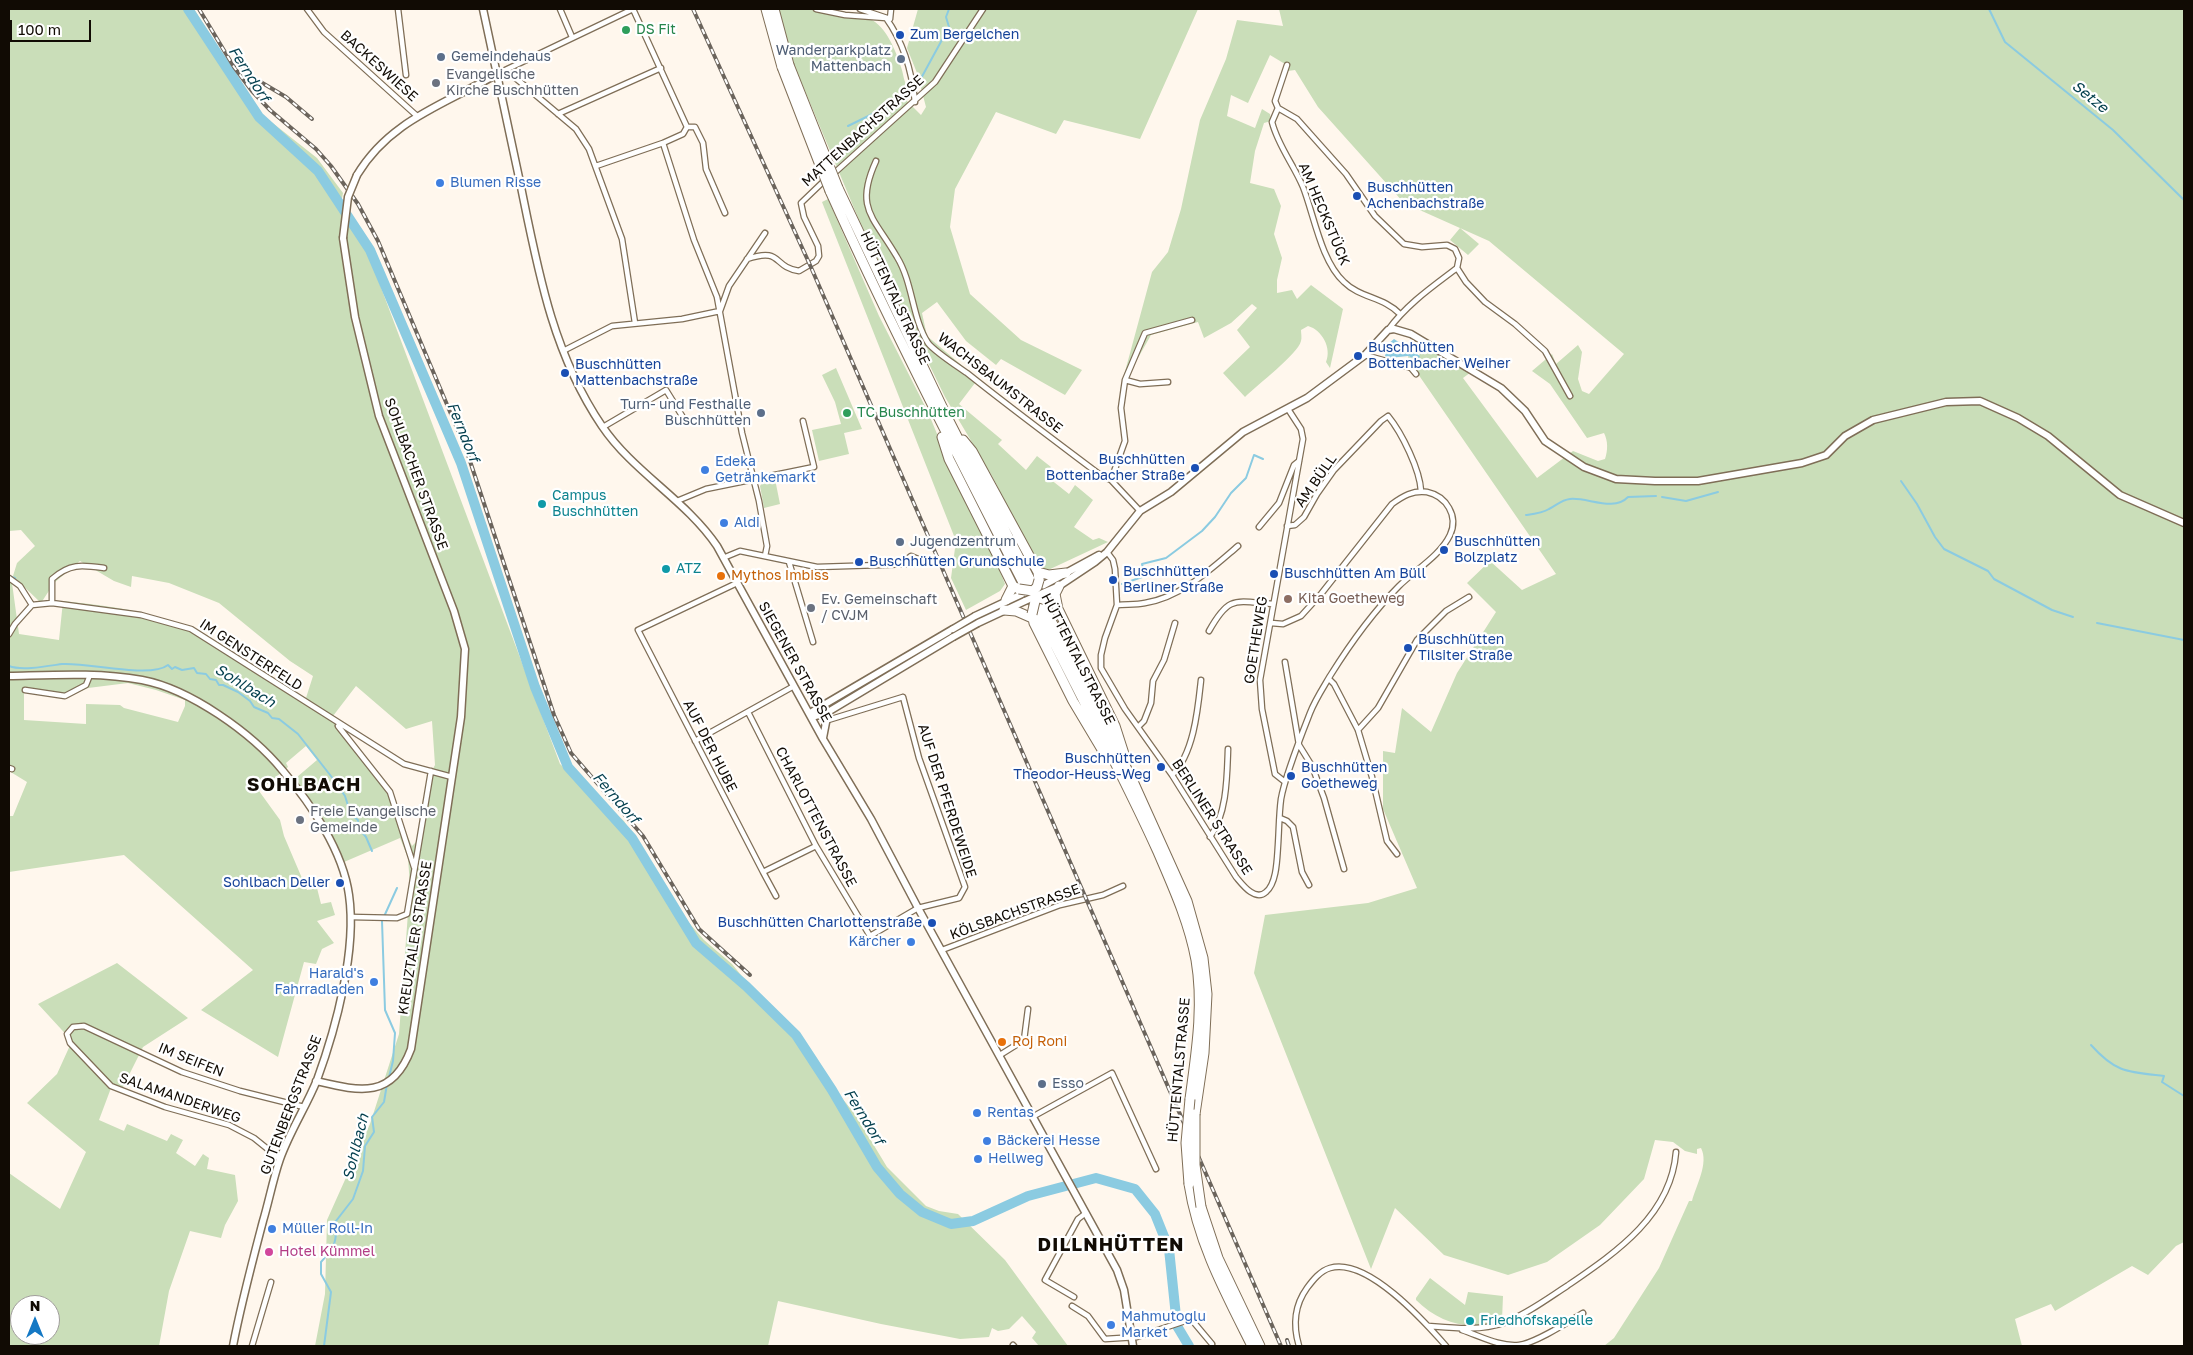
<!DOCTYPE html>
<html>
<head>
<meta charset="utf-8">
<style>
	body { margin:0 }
	#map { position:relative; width:2193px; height:1355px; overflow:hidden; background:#fff7ed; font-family:"Golos Text",sans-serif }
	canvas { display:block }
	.frame { position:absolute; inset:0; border:10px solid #110b04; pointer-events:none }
	.north { position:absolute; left:10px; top:1295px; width:50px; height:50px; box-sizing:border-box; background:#fff; border:1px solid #a09d9b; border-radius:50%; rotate:0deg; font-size:14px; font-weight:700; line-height:20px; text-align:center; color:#110b04 }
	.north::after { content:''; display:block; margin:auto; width:18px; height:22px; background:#1478c4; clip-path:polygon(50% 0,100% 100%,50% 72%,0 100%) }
	.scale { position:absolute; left:10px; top:20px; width:81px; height:22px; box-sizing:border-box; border:2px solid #110b04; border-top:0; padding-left:6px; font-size:15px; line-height:18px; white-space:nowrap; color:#110b04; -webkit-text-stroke:4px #fff; paint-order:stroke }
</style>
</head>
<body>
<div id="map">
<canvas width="2193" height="1355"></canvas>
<div class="frame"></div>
<div class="north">N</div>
<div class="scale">100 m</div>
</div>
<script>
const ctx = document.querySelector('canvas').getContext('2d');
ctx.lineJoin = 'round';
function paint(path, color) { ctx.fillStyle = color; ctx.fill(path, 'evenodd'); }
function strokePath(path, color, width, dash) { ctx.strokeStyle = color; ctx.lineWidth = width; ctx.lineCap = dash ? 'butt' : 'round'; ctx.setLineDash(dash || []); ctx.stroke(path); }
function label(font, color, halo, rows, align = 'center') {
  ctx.font = font + ' "Golos Text",sans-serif'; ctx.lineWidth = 4.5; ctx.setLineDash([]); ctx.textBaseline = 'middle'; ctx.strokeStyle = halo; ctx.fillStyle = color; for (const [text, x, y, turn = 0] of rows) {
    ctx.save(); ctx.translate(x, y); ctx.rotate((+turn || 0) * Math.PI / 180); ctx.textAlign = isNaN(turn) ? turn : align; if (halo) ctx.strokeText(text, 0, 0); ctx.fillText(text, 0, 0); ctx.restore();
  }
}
const green = new Path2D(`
	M9 9H194L260 113 317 158 343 193 340 208 368 253 560 764 624 821 684 917 704 940 732 964 855 1114 887 1167 926 1206 939 1211 958 1214 1005 1260 1068 1346H1039L1032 1338 1036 1332 1022 1316 1009 1329 998 1331 992 1328 989 1337 960 1339 881 1324 778 1301 768 1346H315L325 1294 327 1220 370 1124 399 1034 410 886 408 858 400 838 344 862 290 783 317 760 306 746 286 763 288 767 259 791 280 820 284 836 307 890 317 888 321 904 331 902 335 915 317 921 334 943 322 949 316 964 304 962 278 1057 201 1010 253 970 124 855 9 872V816H13L27 782 9 771V576L12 583 19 634 59 640 63 601C98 605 135 608 168 621 217 640 261 671 306 698L313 676 290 661 219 603 169 583 132 576 131 587 114 581 80 561 54 583 41 603 13 576 17 563 35 546 21 530 9 531ZM128 683 156 690 185 700V706L178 722 124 708 120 705 86 704V724L24 720V691L66 698 88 688ZM356 686 406 729 432 721 435 765 429 776 417 841 412 846 387 793 333 716Z
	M779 9H810L816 12 870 19C886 26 896 51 901 67 904 75 903 82 909 88L907 101 921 115 926 107 917 73 907 48 918 9H1198L1140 139 1064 120 1056 134 996 112 955 189 950 227 970 294 1021 340 1082 370 1065 395 1001 359 996 365 966 341 937 302 922 313 927 336 978 379 959 404 1002 440 998 444 1026 470 1037 456 1051 467 1045 475 1069 494 1075 485 1093 500 1074 527 1093 540 1099 538 1108 542 1046 571 1037 563 992 476 945 397 859 220 795 67Z
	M1279 9H2184V1242L2176 1246 2148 1275 2132 1266 2055 1311 2051 1304 2015 1319 2022 1346H1604L1614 1338 1659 1268 1689 1201H1692C1696 1186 1709 1163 1701 1148L1697 1149V1154L1685 1151 1673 1142 1655 1140 1644 1179 1600 1225 1547 1262 1508 1275 1444 1255 1395 1208 1371 1269 1254 973 1265 915 1368 903 1417 888 1383 809V751L1395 753 1402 708 1431 732 1457 673 1496 612 1467 583 1490 561 1522 590 1556 574 1418 374 1411 368 1408 356 1418 360 1422 345 1471 372 1463 378 1537 478 1573 451 1598 461 1605 459C1608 450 1608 441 1604 433L1587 438 1550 384 1532 371 1552 354 1556 364 1578 345 1582 352 1578 379 1582 391 1589 394 1624 354 1489 241 1404 203 1318 107 1295 70 1288 71 1285 64 1270 55 1248 103 1231 95 1227 116 1255 128 1262 109 1270 114 1271 121 1264 123 1255 151 1250 183 1274 189 1281 206 1274 234 1282 258 1277 280V293L1292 290 1297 299 1311 285 1343 309 1330 368 1326 362C1332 348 1322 330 1308 326L1301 330C1301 333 1302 338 1301 341 1298 354 1257 385 1245 397L1223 373 1250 347 1237 330 1257 308 1252 304 1231 323 1204 338 1198 322 1151 335 1120 390 1152 272 1168 252 1181 209 1200 120 1226 59 1237 20 1283 26Z
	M828 199 879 316 928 412 956 480 993 553 1005 584 1000 591 966 610 951 578 956 541 822 202Z
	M1460 228 1479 244 1468 255 1450 240Z
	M836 368 862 429 844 433 849 454 819 461 812 430 841 424 835 402 822 375Z
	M775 479 780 504 764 508 760 486 763 482Z
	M117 963 188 1018 143 1047 123 1087 111 1088 99 1120 124 1131 127 1124 167 1141 171 1134 183 1140 176 1153 195 1166 203 1154 209 1158 207 1169 235 1175 238 1201 225 1225 221 1238 190 1231 169 1291 159 1346H9V1173L60 1209 86 1152 27 1103 57 1074 72 1041 38 1004ZM20 1305H50V1335H20Z
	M1430 1278 1465 1305 1468 1292 1503 1296 1502 1320C1471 1332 1440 1324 1416 1300V1298Z`);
const water = new Path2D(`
	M1394 339 1420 356 1418 360 1408 356 1389 358 1385 356 1388 344Z`);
const stream = new Path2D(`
	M1989 9 2005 42 2113 130 2184 200
	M919 82 949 27 946 17 949 9
	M848 126 905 98
	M1901 481 1917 504 1935 537 1944 549 1988 571 1994 579 2052 610 2073 617
	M1662 497 1686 501 1718 492
	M1526 515C1534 514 1543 513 1549 509 1557 505 1561 500 1570 499 1587 497 1614 512 1628 497L1656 496
	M9 576 15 578 16 581
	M1122 584 1145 576 1142 564 1166 558 1202 531 1215 517 1231 493 1246 478 1254 455 1263 459
	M2097 623 2184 640
	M9 666C22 671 48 666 62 664 88 662 150 679 168 665L172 669 175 667 182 670 194 668 197 673 206 674 210 679 216 680 219 685H223L238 692 250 701 254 707 268 713 272 718 279 719 298 734 334 780 345 796 351 815 358 820 357 826 366 837 372 851
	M2091 1045C2116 1073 2128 1072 2164 1076L2162 1082 2184 1096
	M389 1077 393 1061 395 1033 385 1010 382 921 397 888
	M324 1346 331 1292 321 1274V1262C335 1247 337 1242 336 1221L353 1199 363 1171 365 1146 374 1132 372 1117 384 1102 387 1084`);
const river = new Path2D(`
	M188 9 259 117 318 171 370 250 461 463 535 687 568 767 632 838 696 943 746 986 796 1035 832 1090 877 1167 900 1194 922 1212 951 1224 973 1221 1028 1196 1096 1178 1135 1189 1155 1214 1169 1249 1177 1326 1189 1346`);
const street = new Path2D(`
	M307 9 324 32 417 116
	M398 9 406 75
	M560 9 572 37
	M816 9 845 15 886 18C904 43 912 72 915 102
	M860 9 890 19 891 9
	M1287 65 1275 101 1278 108 1272 122C1278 146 1294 165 1303 187 1314 215 1321 261 1344 282 1360 298 1384 297 1400 314
	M506 70 576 129 589 149 622 239 635 323
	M497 74 633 9 687 127 683 134 663 143 596 166
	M1278 108 1297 119 1346 174 1375 216 1404 244 1422 247 1447 245 1455 249 1459 258 1457 268 1466 282 1485 302 1515 324 1545 351 1570 396
	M558 114 661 68
	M687 127H695L703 143 706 169 725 213
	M663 143 694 240 717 297 742 433 759 501 767 546 765 556
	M876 161C854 209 874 217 897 257 913 283 912 318 928 343 935 352 957 366 967 373 1012 409 1058 443 1103 477L1111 480 1140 511
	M831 176 935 82 983 9
	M747 259C783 247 772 267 799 271L816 261 819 256 818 246 804 217 801 203 825 180
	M1388 330C1407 304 1432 287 1457 268
	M563 351 612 326 682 319 720 311 729 286 765 233
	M1365 355 1411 368 1416 374
	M1125 380 1140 384 1168 382
	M603 427 666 390 684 419
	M1111 480 1125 441 1121 408 1125 380 1145 333 1192 320
	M677 501 706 489 814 467 803 421
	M1287 526 1295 525 1304 517 1317 494 1334 470 1381 421 1388 416C1402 433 1420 470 1421 491
	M1259 527 1279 503 1294 465 1299 461
	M1107 552 1113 560 1115 569 1117 605 1105 638 1101 655V668L1125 709 1172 775 1236 877C1242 884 1255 902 1266 892 1277 883 1277 858 1278 845 1279 830 1279 814 1281 799 1285 776 1301 736 1310 713 1315 700 1323 688 1330 676 1350 644 1372 613 1399 586 1415 570 1440 556 1450 535 1459 516 1446 496 1427 492 1413 490 1403 496 1392 504L1321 594 1301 616 1283 624 1271 623
	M723 558 740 551 817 567 912 564 917 563 918 559 911 556 901 564
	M789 562 813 642
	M9 578 20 586 32 605
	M737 583 638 630 763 872 816 846
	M52 603V579C70 563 82 565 104 568
	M32 605 52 603 141 615 191 629 404 764 452 777
	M1117 605C1126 604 1136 605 1145 603 1182 597 1211 569 1238 546
	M1209 631C1229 595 1235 601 1273 604
	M9 634 15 624 32 605
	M1285 662 1299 745 1312 766 1324 798 1344 869
	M1329 679 1334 684 1358 730 1372 777 1387 841 1397 854
	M25 690 65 696 86 685 90 675
	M748 712 816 846 870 936 918 908 959 898 965 887 919 758 903 697 825 721
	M338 726 390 792 414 867
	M1138 727 1144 721 1151 703 1153 681 1164 660 1175 623
	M1358 730 1378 708 1417 640 1446 611 1469 597
	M695 741 794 686
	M9 768 12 769
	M1172 775C1194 754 1198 708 1201 680
	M1285 782 1275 774 1262 709 1260 680 1303 439 1301 429 1288 409
	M1280 818 1287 821 1293 827 1302 872 1309 885
	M1210 837C1227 814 1227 777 1228 749
	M763 872 776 896
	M351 917 397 918 407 914 431 771
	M942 950 1060 905 1103 895 1123 886
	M1000 1055 1024 1040 1028 1009
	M1034 1116 1112 1073 1156 1169
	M280 1159 254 1138 229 1125 165 1107 111 1086 70 1043 67 1034 73 1027 84 1026 182 1072 240 1091 304 1107
	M1074 1297 1045 1280 1078 1219 1086 1213
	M1072 1306 1088 1316 1105 1339 1137 1337 1191 1319 1212 1344
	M1429 1326C1454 1328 1480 1331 1504 1323 1527 1314 1547 1299 1567 1286 1615 1253 1671 1216 1676 1152
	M1462 1330C1480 1336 1500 1347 1519 1345 1536 1343 1568 1322 1583 1313
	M1013 1345 1014 1346
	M252 1346 271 1282
	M1299 1346C1293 1326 1294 1306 1307 1288 1313 1280 1320 1271 1330 1268 1367 1257 1424 1321 1446 1346`);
const secondary = new Path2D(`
	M483 9C496 68 508 128 521 187 538 271 553 354 602 426 633 472 686 500 717 546L823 739 871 819 918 908 1117 1270 1124 1290 1133 1346
	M357 175C390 120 444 105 497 74
	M1042 586 1099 555
	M1045 592 1059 586 1095 562 1107 552 1140 511 1171 492 1243 432 1307 398 1365 355 1388 330 1394 329 1411 334 1501 388 1525 411 1545 441 1584 467 1616 479 1655 481H1698L1802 463 1826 455 1845 436 1873 420 1946 402 1980 401 2018 418 2048 436 2120 495 2184 523
	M975 616 1022 594
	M978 623 1025 601
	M9 676C53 675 98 672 142 680 190 689 252 733 283 771 311 804 343 851 349 895 357 950 336 1028 317 1080 306 1107 290 1131 280 1159 273 1179 269 1201 263 1221 252 1263 241 1304 233 1346
	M810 713 953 629
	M810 713 816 716 828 712 953 637
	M823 738 828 712
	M316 1081C359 1091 392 1100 411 1049L461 717 465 649 454 611 379 416 355 317 343 238`);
const highway = new Path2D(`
	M766 9 782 67
	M774 9 789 65
	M838 188 946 415 1132 779 1187 901 1203 958 1207 994 1204 1053 1195 1114
	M830 191C905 358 991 519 1074 682 1103 739 1132 794 1158 852 1173 887 1189 922 1196 960 1204 1007 1196 1053 1190 1099
	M942 437 949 459 1013 586 1019 589
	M963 440 972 451 1038 572 1039 580
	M1038 572 1049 575 1066 573
	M1059 586 1055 594 1058 609 1115 726 1124 754
	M1006 600 1013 586
	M1004 610 1016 611 1032 618
	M1032 614 1034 623 1073 701 1107 758
	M1189 1184C1198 1243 1226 1294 1252 1346
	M1201 1207 1218 1258 1260 1346`);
const rail = new Path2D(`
	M199 9 234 67 252 91 270 110 316 149 331 166 358 204 378 241 467 452 554 715 571 753 643 836 699 929 750 975
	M693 9 810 265 1281 1346
	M239 65 254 78 286 97 312 119
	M1287 1340 1289 1346`);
const secondaryBridge = new Path2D(`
	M343 238 348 197 357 175
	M1025 601 1045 592
	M953 629 975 616
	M953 637 978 623`);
const highwayBridge = new Path2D(`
	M789 65 838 188
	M782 67 830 191
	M1019 589 1033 591 1037 587 1039 580
	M1032 614 1036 597 1046 600 1051 603
	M1195 1114V1165L1201 1207
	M1189 1184 1186 1143 1190 1099`);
const markers = [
	[626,30,5,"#2e9e5b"],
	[900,35,5,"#1a4fb4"],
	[441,57,5,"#5c6f8a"],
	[901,59,5,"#5c6f8a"],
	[436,83,5,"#6b7280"],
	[440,183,5,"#3f7fe0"],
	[1357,196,5,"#1a4fb4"],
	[1358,356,5,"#1a4fb4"],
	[565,373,5,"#1a4fb4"],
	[761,413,5,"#5c6f8a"],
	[847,413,5,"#2e9e5b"],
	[1195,468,5,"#1a4fb4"],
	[705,470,5,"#3f7fe0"],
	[542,504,5,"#0f9aa8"],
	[724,523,5,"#3f7fe0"],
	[900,542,5,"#5c6f8a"],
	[1444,550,5,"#1a4fb4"],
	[859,562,5,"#1a4fb4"],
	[666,569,5,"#0f9aa8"],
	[1274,574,5,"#1a4fb4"],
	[721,576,5,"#e8710a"],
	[1113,580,5,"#1a4fb4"],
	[1288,599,5,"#8d6e63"],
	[811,608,5,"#6b7280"],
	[1408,648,5,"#1a4fb4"],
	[1161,767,5,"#1a4fb4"],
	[1291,776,5,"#1a4fb4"],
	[300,820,5,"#6b7280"],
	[340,883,5,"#1a4fb4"],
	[932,923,5,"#1a4fb4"],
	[911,942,5,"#3f7fe0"],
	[374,982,5,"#3f7fe0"],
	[1002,1042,5,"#e8710a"],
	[1042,1084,5,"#5c6f8a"],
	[977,1113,5,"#3f7fe0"],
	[987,1141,5,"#3f7fe0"],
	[978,1159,5,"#3f7fe0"],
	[272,1229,5,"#3f7fe0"],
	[269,1252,5,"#d1479c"],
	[1470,1321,5,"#0f9aa8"],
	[1111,1325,5,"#3f7fe0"]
];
const leisureNames = [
	["DS Fit",636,30],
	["TC Buschhütten",857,413]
];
const transitNames = [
	["Zum Bergelchen",910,35],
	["Buschhütten",1367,188],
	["Achenbachstraße",1367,204],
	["Buschhütten",1368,348],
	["Bottenbacher Weiher",1368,364],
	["Buschhütten",575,365],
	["Mattenbachstraße",575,381],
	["Buschhütten",1185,460,"right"],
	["Bottenbacher Straße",1185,476,"right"],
	["Buschhütten",1454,542],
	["Bolzplatz",1454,558],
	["Buschhütten Grundschule",869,562],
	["Buschhütten",1123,572],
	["Berliner Straße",1123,588],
	["Buschhütten Am Büll",1284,574],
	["Buschhütten",1418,640],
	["Tilsiter Straße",1418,656],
	["Buschhütten",1151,759,"right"],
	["Theodor-Heuss-Weg",1151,775,"right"],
	["Buschhütten",1301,768],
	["Goetheweg",1301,784],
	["Sohlbach Deller",330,883,"right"],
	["Buschhütten Charlottenstraße",922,923,"right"]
];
const serviceNames = [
	["Wanderparkplatz",891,51,"right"],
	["Mattenbach",891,67,"right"],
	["Gemeindehaus",451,57],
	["Turn- und Festhalle",751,405,"right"],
	["Buschhütten",751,421,"right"],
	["Jugendzentrum",910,542],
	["Esso",1052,1084]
];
const streetNames = [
	["BACKESWIESE",379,66,42],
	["MATTENBACHSTRASSE",863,131,-42],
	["AM HECKSTÜCK",1324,214,67],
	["HÜTTENTALSTRASSE",895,298,65],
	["WACHSBAUMSTRASSE",1000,383,38],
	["SOHLBACHER STRASSE",416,474,70],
	["AM BÜLL",1316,481,-55],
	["GOETHEWEG",1256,640,-81],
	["IM GENSTERFELD",251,655,33],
	["HÜTTENTALSTRASSE",1078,659,63],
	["SIEGENER STRASSE",795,662,61],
	["AUF DER HUBE",710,746,63],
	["AUF DER PFERDEWEIDE",947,801,72],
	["CHARLOTTENSTRASSE",816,817,62],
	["BERLINER STRASSE",1212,817,57],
	["KÖLSBACHSTRASSE",1015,912,-20],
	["KREUZTALER STRASSE",415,938,-81],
	["IM SEIFEN",191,1060,22],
	["HÜTTENTALSTRASSE",1179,1070,-85],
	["SALAMANDERWEG",180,1098,19],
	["GUTENBERGSTRASSE",291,1105,-69]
];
const worshipNames = [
	["Evangelische",446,75],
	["Kirche Buschhütten",446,91],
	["Ev. Gemeinschaft",821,600],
	["/ CVJM",821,616],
	["Freie Evangelische",310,812],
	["Gemeinde",310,828]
];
const shopNames = [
	["Blumen Risse",450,183],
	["Edeka",715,462],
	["Getränkemarkt",715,478],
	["Aldi",734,523],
	["Kärcher",901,942,"right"],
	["Harald's",364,974,"right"],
	["Fahrradladen",364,990,"right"],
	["Rentas",987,1113],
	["Bäckerei Hesse",997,1141],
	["Hellweg",988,1159],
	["Müller Roll-In",282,1229],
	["Mahmutoglu",1121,1317],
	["Market",1121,1333]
];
const cultureNames = [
	["Campus",552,496],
	["Buschhütten",552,512],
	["ATZ",676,569],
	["Friedhofskapelle",1480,1321]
];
const foodNames = [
	["Mythos Imbiss",731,576],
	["Roj Roni",1012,1042]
];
const educationNames = [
	["Kita Goetheweg",1298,599]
];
const hotelNames = [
	["Hotel Kümmel",279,1252]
];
const waterNames = [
	["Ferndorf",249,74,57],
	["Setze",2090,97,39],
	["Ferndorf",463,432,68],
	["Sohlbach",245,686,32],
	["Ferndorf",616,798,49],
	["Ferndorf",864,1117,58],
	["Sohlbach",356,1147,-76]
];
const districtNames = [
	["SOHLBACH",304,785],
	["DILLNHÜTTEN",1111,1245]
];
paint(green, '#cadeb9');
paint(water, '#8bcbe1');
strokePath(stream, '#8bcbe1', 2);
strokePath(river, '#8bcbe1', 10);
strokePath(street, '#7f6e57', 7);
strokePath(secondary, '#7f6e57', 9);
strokePath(highway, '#7f6e57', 11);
strokePath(street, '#fff', 4.5);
strokePath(secondary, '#fff', 6);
strokePath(highway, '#fff', 9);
strokePath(rail, '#6b645c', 4);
strokePath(rail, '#fff', 2, [5.5]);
strokePath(secondaryBridge, '#7f6e57', 9, []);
strokePath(highwayBridge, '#7f6e57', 11, []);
strokePath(secondaryBridge, '#fff', 6);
strokePath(highwayBridge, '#fff', 9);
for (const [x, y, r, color] of markers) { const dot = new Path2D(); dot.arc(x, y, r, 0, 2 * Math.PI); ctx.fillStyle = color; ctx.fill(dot); strokePath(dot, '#fff', 2); }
label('14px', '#27864d', '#fff', leisureNames, 'left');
label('14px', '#164399', '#fff', transitNames, 'left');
label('14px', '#4e5e75', '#fff', serviceNames, 'left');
label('14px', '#110b04', '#fff', streetNames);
label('14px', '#5b616d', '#fff', worshipNames, 'left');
label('14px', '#366cbe', '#fff', shopNames, 'left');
label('14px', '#0d838f', '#fff', cultureNames, 'left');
label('14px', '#c56008', '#fff', foodNames, 'left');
label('14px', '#785e54', '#fff', educationNames, 'left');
label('14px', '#b23c85', '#fff', hotelNames, 'left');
label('italic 15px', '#023e4d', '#fff', waterNames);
ctx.letterSpacing = '1px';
label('bold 19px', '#110b04', '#fff', districtNames);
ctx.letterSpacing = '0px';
</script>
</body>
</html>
